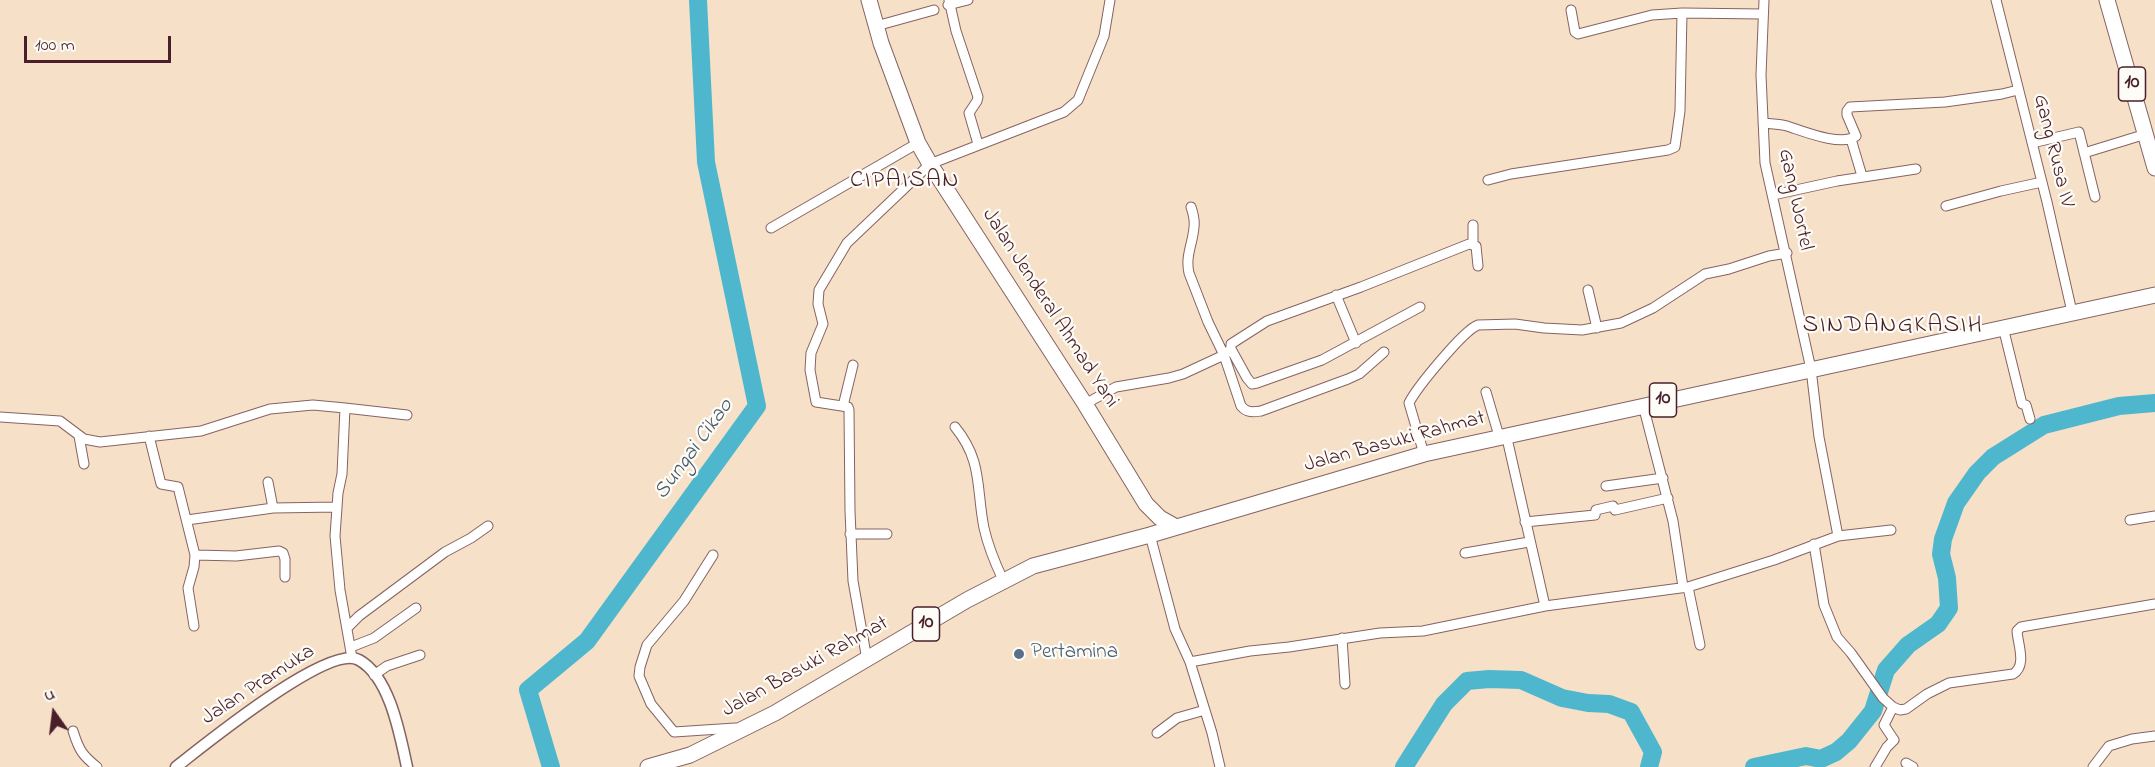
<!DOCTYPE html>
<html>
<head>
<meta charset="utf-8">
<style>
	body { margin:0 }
	#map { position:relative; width:2155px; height:767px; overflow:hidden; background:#f6e1c8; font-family:"Indie Flower",sans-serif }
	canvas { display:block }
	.north { position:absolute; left:24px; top:683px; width:60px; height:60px; -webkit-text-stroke:4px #fdfcf7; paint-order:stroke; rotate:346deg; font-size:16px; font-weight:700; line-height:24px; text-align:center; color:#4a1f2b }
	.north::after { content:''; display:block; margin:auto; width:21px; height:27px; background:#4a1f2b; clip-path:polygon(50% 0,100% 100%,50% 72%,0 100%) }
	.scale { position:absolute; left:24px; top:36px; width:147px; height:27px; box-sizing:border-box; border:3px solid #4a1f2b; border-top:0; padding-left:8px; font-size:18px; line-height:21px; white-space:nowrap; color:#4a1f2b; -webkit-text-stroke:4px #fdfcf7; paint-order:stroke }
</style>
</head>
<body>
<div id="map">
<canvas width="2155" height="767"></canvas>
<div class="north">U</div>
<div class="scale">100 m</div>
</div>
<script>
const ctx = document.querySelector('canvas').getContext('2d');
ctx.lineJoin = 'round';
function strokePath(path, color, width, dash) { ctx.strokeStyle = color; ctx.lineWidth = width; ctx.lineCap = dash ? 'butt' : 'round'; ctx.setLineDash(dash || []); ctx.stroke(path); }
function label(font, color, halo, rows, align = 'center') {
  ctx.font = font + ' "Indie Flower",sans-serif'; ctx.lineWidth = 4.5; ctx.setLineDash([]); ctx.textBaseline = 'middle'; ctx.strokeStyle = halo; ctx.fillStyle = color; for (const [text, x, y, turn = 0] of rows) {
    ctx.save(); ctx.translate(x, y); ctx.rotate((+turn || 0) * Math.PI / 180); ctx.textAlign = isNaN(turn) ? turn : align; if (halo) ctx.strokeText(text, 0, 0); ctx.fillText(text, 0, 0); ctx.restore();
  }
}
const river = new Path2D(`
	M551 767 528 690 587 641 757 406 706 162 698 0
	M1404 767 1444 704 1467 681 1489 679 1521 680 1562 698 1588 703 1609 704 1631 712 1653 752 1649 767
	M1754 767 1806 756 1821 759 1836 752 1849 741 1873 711 1886 670 1908 645 1938 624 1949 608 1947 578 1941 554 1943 539 1956 503 1977 473 1993 457 2044 425 2119 406 2155 403`);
const minor = new Path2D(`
	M949 0 956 31 978 97 977 101 969 113 978 144
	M1996 0 2047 202 2072 312
	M948 5 968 0
	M1571 10 1575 32 1578 34 1652 15 1682 13
	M876 26 934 10
	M1763 123C1771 124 1780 124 1787 126 1803 131 1841 147 1856 136L1847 115V111L1850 107 1945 102 2002 94 2018 90
	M1851 139 1862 176
	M2032 143 2079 132 2095 197
	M2084 153 2146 134
	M1488 180 1511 174 1668 150 1675 147 1680 111 1682 13 1763 14
	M1773 195 1837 181 1916 169
	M1946 206 2001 191 2042 182
	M1191 207C1193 213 1195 220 1194 227 1193 243 1185 256 1189 273L1208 322 1224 355 1241 406C1247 413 1252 412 1261 411L1348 379 1359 374 1384 352
	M1473 225V244
	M771 228 918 143
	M1588 290 1597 328
	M1336 295 1356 343
	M2003 327 2022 404 2026 405 2030 419
	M1231 349 1247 378 1252 384 1257 383 1322 360 1420 307
	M1486 392 1499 436
	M1085 404 1116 387 1169 378 1183 374 1224 355 1231 349V344L1267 321 1361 287 1469 244 1476 246 1478 266
	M1643 405 1673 521 1683 587
	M843 406 853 365
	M345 408 407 415
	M0 417 60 421 84 439 100 442 201 431 270 409 313 405 345 408 342 474 338 493 335 536 340 590 352 658
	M955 427C983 461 976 488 984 528 988 546 995 563 1003 580
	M1506 434 1545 606
	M79 436 84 464
	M149 436 161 484 178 487 195 555 194 567 188 588 194 626
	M1424 454 1409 403C1417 387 1464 330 1478 325L1515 324 1544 328 1582 330 1621 323 1653 308 1705 274 1729 269 1769 256 1787 253
	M268 482 273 508
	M1606 486 1663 478
	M187 520 273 508 337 507
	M2130 520 2155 516
	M1525 522 1595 515 1596 510 1613 506 1615 510 1668 498
	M850 534H887
	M1150 535 1175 629 1190 662 1250 651 1289 647 1380 633 1423 631 1545 606 1688 587 1774 560 1838 536 1819 437 1811 369 1765 163 1761 75 1764 0
	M1838 536 1891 530
	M1814 544 1824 605 1837 637 1851 653 1883 698 1893 707 1900 710 1906 709 1927 694 1949 683 2013 674C2027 666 2018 645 2017 631L2021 627 2155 604
	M1465 553 1529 542
	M195 555 236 556 279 551 283 553 285 559V577
	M713 555 684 601 647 645 640 667 639 676 651 704 674 732 735 728
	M1688 587 1700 645
	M347 628 359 616 445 552 471 538 488 526
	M1342 638 1345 684
	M351 647 374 638 416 608
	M867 660 853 581 850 511 849 410 848 407 816 402 810 370 811 353 823 324 818 304 819 290 847 243 930 164 1064 112 1078 100 1104 36 1110 0
	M1190 662 1212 733 1220 767
	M374 675 387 666 420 655
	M73 731C79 750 82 755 97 767
	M1157 733 1177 718 1205 710
	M1906 763 1913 767
	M1875 767 1887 747 1894 740 1884 725 1893 707
	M2093 767 2109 746 2132 739 2155 736`);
const tertiary = new Path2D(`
	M176 767C203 746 329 643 359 660 390 677 400 735 407 767`);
const trunk = new Path2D(`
	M869 0 881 43 918 143 930 164 1085 404 1146 504 1160 518 1176 527
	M2107 0 2155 168
	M648 767 690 755 775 713 967 600 1033 566 1150 535 1424 454 2155 295`);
const markers = [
	[1019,654,6,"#5c6f8a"]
];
const shields = [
	[2132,84,27],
	[1663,400,27],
	[926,624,27]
];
const shieldNames = [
	["10",2132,84],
	["10",1663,400],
	["10",926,624]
];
const streetNames = [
	["Gang Rusa IV",2052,151,76],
	["Gang Wortel",1794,200,78],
	["Jalan Jenderal Ahmad Yani",1049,309,57],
	["Jalan Basuki Rahmat",1395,443,-15],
	["Jalan Basuki Rahmat",806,668,-29],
	["Jalan Pramuka",259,686,-33]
];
const serviceNames = [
	["Pertamina",1031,654]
];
const waterNames = [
	["Sungai Cikao",695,450,-54]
];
const quarterNames = [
	["CIPAISAN",905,182],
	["SINDANGKASIH",1893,327]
];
strokePath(river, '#4fb7cd', 18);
strokePath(minor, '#866362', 11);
strokePath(tertiary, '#866362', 13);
strokePath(trunk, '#866362', 17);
strokePath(minor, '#fff', 9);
strokePath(tertiary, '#fff', 10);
strokePath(trunk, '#fff', 15);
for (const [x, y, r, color] of markers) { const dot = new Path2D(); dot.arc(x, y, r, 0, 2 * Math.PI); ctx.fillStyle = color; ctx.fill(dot); strokePath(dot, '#fdfcf7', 2); }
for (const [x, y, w] of shields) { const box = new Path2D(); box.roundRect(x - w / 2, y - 17, w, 34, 4.5); ctx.fillStyle = '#fdfcf7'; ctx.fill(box); strokePath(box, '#4a1f2b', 1.5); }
label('bold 20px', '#4a1f2b', null, shieldNames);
label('21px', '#4a1f2b', '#fdfcf7', streetNames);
label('21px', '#4e5e75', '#fdfcf7', serviceNames, 'left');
label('italic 22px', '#4c5c6c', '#fdfcf7', waterNames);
ctx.letterSpacing = '1.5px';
label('24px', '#4a1f2b', '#fdfcf7', quarterNames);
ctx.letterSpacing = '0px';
</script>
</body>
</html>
